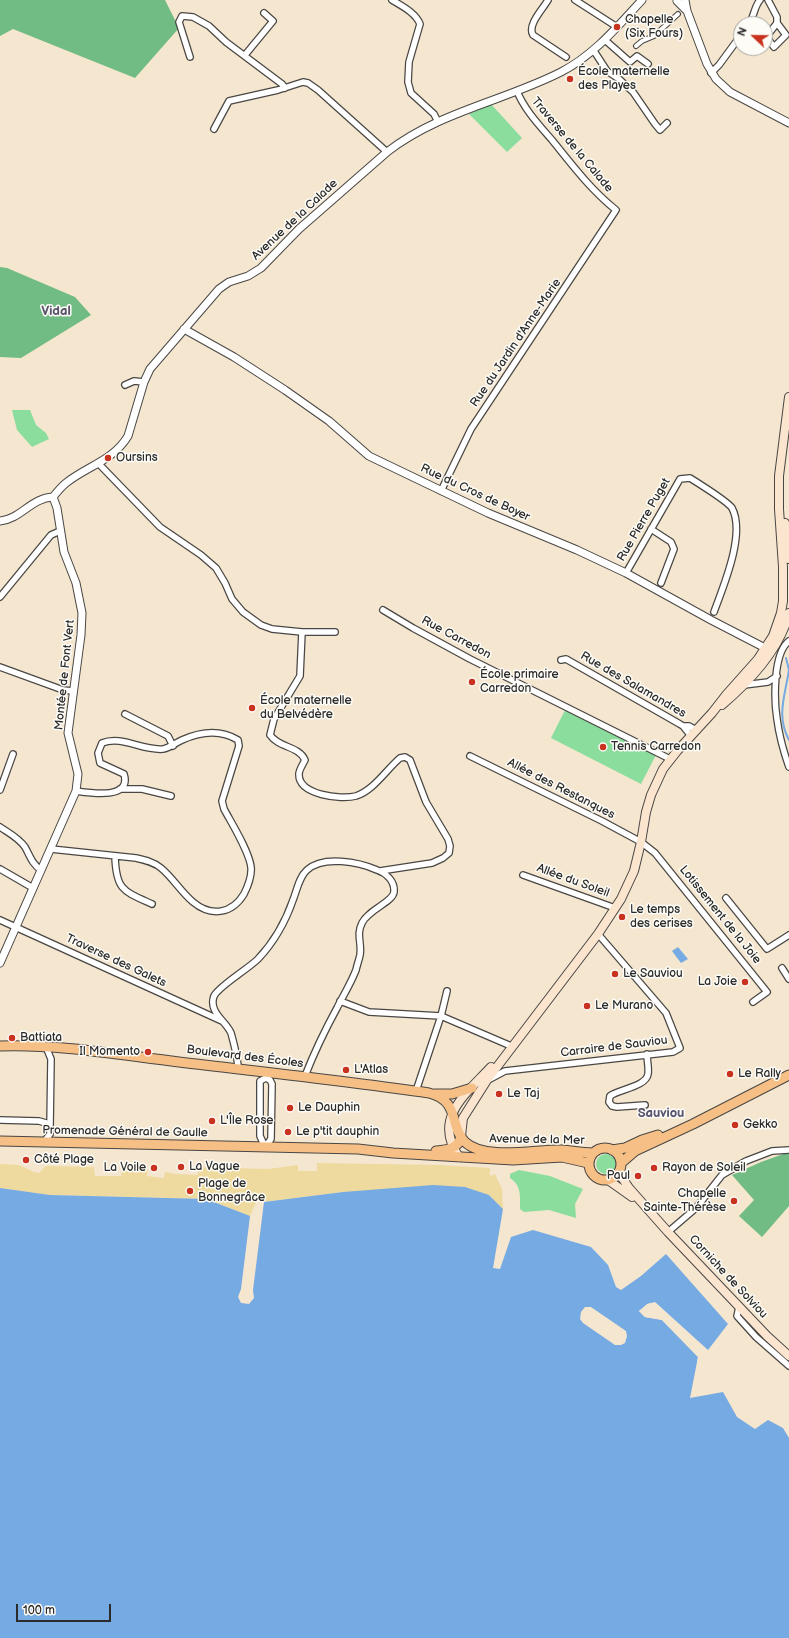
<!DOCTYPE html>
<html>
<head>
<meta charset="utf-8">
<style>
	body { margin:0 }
	#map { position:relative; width:789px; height:1638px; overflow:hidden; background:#f5e6d0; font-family:"Balsamiq Sans",sans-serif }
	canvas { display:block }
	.north { position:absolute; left:733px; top:16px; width:40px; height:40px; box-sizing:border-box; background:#fdfcf7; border:1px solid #a9a8a5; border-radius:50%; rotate:292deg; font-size:11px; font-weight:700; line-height:16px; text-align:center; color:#2b2b2b }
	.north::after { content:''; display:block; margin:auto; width:14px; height:18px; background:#c8321e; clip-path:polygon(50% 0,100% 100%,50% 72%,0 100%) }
	.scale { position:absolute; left:16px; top:1604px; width:95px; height:18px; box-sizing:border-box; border:2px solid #2b2b2b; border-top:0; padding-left:5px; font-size:12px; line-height:14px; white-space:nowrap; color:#2b2b2b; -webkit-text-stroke:3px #fdfcf7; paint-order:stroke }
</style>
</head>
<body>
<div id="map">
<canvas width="789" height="1638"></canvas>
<div class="north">N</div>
<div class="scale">100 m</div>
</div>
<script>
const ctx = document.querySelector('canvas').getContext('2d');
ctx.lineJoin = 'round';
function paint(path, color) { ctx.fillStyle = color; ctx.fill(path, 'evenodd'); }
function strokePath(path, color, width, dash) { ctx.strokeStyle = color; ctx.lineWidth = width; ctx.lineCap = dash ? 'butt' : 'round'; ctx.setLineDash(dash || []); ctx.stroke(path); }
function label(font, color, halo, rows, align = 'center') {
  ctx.font = font + ' "Balsamiq Sans",sans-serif'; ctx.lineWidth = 3; ctx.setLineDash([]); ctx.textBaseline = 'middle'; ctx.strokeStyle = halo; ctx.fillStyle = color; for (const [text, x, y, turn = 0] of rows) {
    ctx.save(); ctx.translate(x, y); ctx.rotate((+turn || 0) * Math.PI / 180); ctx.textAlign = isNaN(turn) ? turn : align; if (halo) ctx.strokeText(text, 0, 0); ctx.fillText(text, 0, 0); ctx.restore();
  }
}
const green = new Path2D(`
	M491 104 522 138 507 152 469 114Z
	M12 410H30L36 425 46 433 49 439 32 447 17 430Z
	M565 710 656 755 641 784 551 738Z
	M596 1164a10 10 0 1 1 20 0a10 10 0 1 1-20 0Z
	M519 1170 550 1176 583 1189 575 1204 576 1218 549 1210 524 1212 520 1209C520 1197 522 1186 510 1178V1174Z`);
const forest = new Path2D(`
	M0 0H165L179 28 135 78 13 29 0 36Z
	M0 267 7 268 75 297 91 315 21 358 0 357Z
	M786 1153H789V1206L762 1237 739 1216 754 1200 732 1175 761 1162Z`);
const sand = new Path2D(`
	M317 1163 440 1165 489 1168 491 1170 489 1173 491 1176 495 1174 502 1189 503 1209 489 1195 343 1192 264 1202 263 1199 258 1198 250 1216 206 1199 50 1195 0 1188V1164L19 1165 34 1172 39 1173 46 1166 94 1167 95 1176H121L122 1171 148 1170 147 1176 164 1178 165 1172 175 1174 198 1175V1167L268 1169 298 1165V1171H317Z`);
const water = new Path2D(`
	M678 947 688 959 681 963 672 951Z
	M433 1185 465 1187 489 1195 503 1209 493 1268 500 1269 511 1237 533 1230 591 1247 608 1265 616 1287 621 1290 641 1276 666 1254 728 1324 708 1350 655 1302 647 1304 639 1311 645 1317 662 1320 698 1357 690 1398 723 1392 737 1417 755 1429 768 1420 783 1428 789 1438V1638H0V1188L50 1195 206 1199 250 1216 241 1289 238 1297 241 1303 249 1304 254 1298 253 1290 264 1202 343 1192Z`);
const pier = new Path2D(`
	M650 1303 651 1305 642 1311 646 1315 663 1319 700 1356 699 1364H697L698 1357 662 1320 645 1317 639 1311Z
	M585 1307H591L626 1331 627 1336 625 1343 621 1345H615L583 1323 580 1319 581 1312Z`);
const stream = new Path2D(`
	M786 658 789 670
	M789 670C785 696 776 716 789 740`);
const pedestrian = new Path2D(`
	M636 46 642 41 654 36 678 14`);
const minor = new Path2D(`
	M392 0C402 6 416 13 420 24L409 62 408 82 411 93 434 114 438 122
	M548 0C543 9 527 25 533 35L566 57
	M575 0 617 27
	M749 24C754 17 754 7 760 0
	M765 35 774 47 786 35 777 23V17L768 0
	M767 36 777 23
	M605 40 630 62 637 56 648 64
	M594 51 607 71 619 79 633 92 655 124 660 130 667 123
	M245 55 273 21 264 13
	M190 57 179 22 182 16 193 17 209 26 226 42 282 84 285 88
	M711 73 719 65 741 35
	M214 129 229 101 278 90 303 82 308 83 318 90 387 152
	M125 385 134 381 144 382
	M99 464 160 527 201 555 216 568 225 583 232 599 243 612 261 625 272 629 302 632 300 676 274 719 270 735C279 748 299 746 305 760 303 764 299 770 299 774 298 795 341 800 356 796 374 790 386 770 400 758L405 757 410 760 426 802 448 839 450 846 449 853 443 858 432 863 380 871
	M441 491 471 429 616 210C591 190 572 165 552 140 539 125 524 109 517 91
	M651 529 671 542 674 549 661 583
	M626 573 680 479 690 478C698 483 728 502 732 508 746 534 723 587 714 612
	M0 597 51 535 60 531
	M383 610 413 628 470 659 670 759
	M302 632H335
	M789 641C773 653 774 700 777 719 779 734 784 753 789 767
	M561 660 566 659 678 723 683 726 691 736
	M0 667 63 690 73 691
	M744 685 768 682 777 676
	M125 714 168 736 173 746
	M683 726H689L696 730
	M470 756 602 821 641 842 655 853 767 992 753 1002
	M120 789H142L171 796
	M0 790 13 754
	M0 827C9 833 19 838 25 847 30 856 32 864 41 870
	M51 849 136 858C145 860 154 862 161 868 173 878 181 892 193 902 211 917 232 914 244 894 248 886 252 876 251 867 249 851 232 824 224 809L222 801 239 746 238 740C220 729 200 732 182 740 175 743 170 748 163 749 142 751 122 735 102 743L98 753 100 763 124 774C132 800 90 793 76 791
	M115 856C116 890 123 891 152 904
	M0 869 33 888
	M523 875 615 908
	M726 898 767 949 789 935
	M0 920 222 1021
	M782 968 789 979
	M340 1001 369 1012 441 1016 511 1046
	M46 1047 51 1059 50 1127
	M238 1069C238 1058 234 1044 231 1033 226 1021 208 1012 214 996 219 986 248 969 258 959 275 941 285 923 293 900 297 890 299 877 307 870 323 855 359 862 377 870 386 873 395 881 394 892 393 902 368 910 362 923 356 935 362 943 360 955 359 960 357 965 356 970 351 983 343 996 337 1008 325 1030 314 1053 305 1076
	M266 1078 270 1080 272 1084 271 1139 265 1147 260 1136V1081Z
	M490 1079 505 1071 673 1052 680 1048 666 1013 598 934
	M416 1091 441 1016 447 991
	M645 1105 617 1107 612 1106 609 1102 610 1096C619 1089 646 1087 648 1074 649 1068 647 1061 647 1054
	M0 1120 39 1121 46 1123 50 1127V1134L44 1142
	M668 1232 696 1208 722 1175 746 1161 772 1151 789 1150
	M739 1307 737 1316 756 1337 789 1366`);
const tertiary = new Path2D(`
	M685 0 687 11 707 64 716 79 730 92 789 123
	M677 1 687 11
	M184 329 234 357 285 390 329 421 369 456 488 513 577 550 626 573 711 620 769 650
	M0 521C21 519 31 498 53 497 57 492 61 487 66 483 87 466 113 461 128 436L144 382 150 369 219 289 229 282 248 276 261 268 299 229 387 152C438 112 504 101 561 72 594 55 617 27 642 0
	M0 963 76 791 78 774 68 733 81 635 82 613 76 583 64 552 57 508 53 497`);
const secondary = new Path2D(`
	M785 523 789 559
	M722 705C750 681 780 650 789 613
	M461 1136 463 1118 487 1080 598 934 621 899 634 871 641 842 646 812 651 795 663 769 678 750 712 713 726 695 758 659 773 636 781 613 783 601V567L779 509V476L789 397
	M459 1157C432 1118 466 1094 491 1067
	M620 1170 621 1176 629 1188 668 1232 767 1336 789 1356
	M608 1180 632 1197`);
const primary = new Path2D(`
	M0 1046C59 1044 120 1055 179 1062 262 1072 346 1081 429 1093 461 1101 449 1127 465 1142 485 1161 537 1149 562 1150 573 1151 582 1153 593 1153
	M435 1094H452L472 1088
	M0 1141 358 1149 393 1153 513 1160 562 1157 588 1163
	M589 1164a16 16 0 1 1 32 0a16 16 0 1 1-32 0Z
	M612 1150 625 1148 642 1140 658 1135
	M436 1151C447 1150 459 1149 461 1136
	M621 1163 635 1151 693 1124 789 1075`);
const markers = [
	[617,27,4,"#c8321e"],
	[570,79,4,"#c8321e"],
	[108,458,4,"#c8321e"],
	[472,682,4,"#c8321e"],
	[252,708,4,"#c8321e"],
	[603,747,4,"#c8321e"],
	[622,917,4,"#c8321e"],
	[615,974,4,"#c8321e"],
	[745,982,4,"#c8321e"],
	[587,1006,4,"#c8321e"],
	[12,1038,4,"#c8321e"],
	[148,1052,4,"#c8321e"],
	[346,1070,4,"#c8321e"],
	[730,1074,4,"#c8321e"],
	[499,1094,4,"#c8321e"],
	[290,1108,4,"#c8321e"],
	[212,1121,4,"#c8321e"],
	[735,1125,4,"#c8321e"],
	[288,1132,4,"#c8321e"],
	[26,1160,4,"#c8321e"],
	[181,1167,4,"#c8321e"],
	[154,1168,4,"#c8321e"],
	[654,1168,4,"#c8321e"],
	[638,1176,4,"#c8321e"],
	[190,1191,4,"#c8321e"],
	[734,1201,4,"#c8321e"]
];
const poiNames = [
	["Chapelle",625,20],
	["(Six Fours)",625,34],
	["École maternelle",578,72],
	["des Playes",578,86],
	["Oursins",116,458],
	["École primaire",480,675],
	["Carredon",480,689],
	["École maternelle",260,701],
	["du Belvédère",260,715],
	["Tennis Carredon",611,747],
	["Le temps",630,910],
	["des cerises",630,924],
	["Le Sauviou",623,974],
	["La Joie",737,982,"right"],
	["Le Murano",595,1006],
	["Battiata",20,1038],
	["Il Momento",140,1052,"right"],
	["L'Atlas",354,1070],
	["Le Rally",738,1074],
	["Le Taj",507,1094],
	["Le Dauphin",298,1108],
	["L'Île Rose",220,1121],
	["Gekko",743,1125],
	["Le p'tit dauphin",296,1132],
	["Côté Plage",34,1160],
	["La Vague",189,1167],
	["La Voile",146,1168,"right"],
	["Rayon de Soleil",662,1168],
	["Paul",630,1176,"right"],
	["Plage de",198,1184],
	["Bonnegrâce",198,1198],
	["Chapelle",726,1194,"right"],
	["Sainte-Thérèse",726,1208,"right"]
];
const streetNames = [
	["Traverse de la Calade",572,145,50],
	["Avenue de la Calade",295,220,-43],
	["Rue du Jardin d'Anne-Marie",516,343,-56],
	["Rue du Cros de Boyer",475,493,25],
	["Rue Pierre Puget",644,520,-60],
	["Rue Carredon",456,638,28],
	["Montée de Font Vert",65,675,-84],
	["Rue des Salamandres",633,685,30],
	["Allée des Restanques",561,789,27],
	["Allée du Soleil",573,881,20],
	["Lotissement de la Joie",720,915,51],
	["Traverse des Galets",116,961,25],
	["Carraire de Sauviou",614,1047,-7],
	["Boulevard des Écoles",245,1057,7],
	["Promenade Général de Gaulle",125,1132,1],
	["Avenue de la Mer",537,1140,1],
	["Corniche de Solviou",728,1277,47]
];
const neighbourhoodNames = [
	["Vidal",56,312],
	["Sauviou",661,1114]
];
paint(green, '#8bdd9d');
paint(forest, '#70bc84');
paint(sand, '#eeda9e');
paint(water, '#75aae2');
paint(pier, '#f5e6d0');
strokePath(stream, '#75aae2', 2);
strokePath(pedestrian, '#494744', 6);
strokePath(minor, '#494744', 8);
strokePath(tertiary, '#494744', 9);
strokePath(secondary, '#494744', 10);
strokePath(primary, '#494744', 11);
strokePath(pedestrian, '#fff', 4);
strokePath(minor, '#fff', 5.5);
strokePath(tertiary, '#fff', 7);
strokePath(secondary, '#fbe5cf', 8);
strokePath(primary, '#f5bf86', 9);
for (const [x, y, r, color] of markers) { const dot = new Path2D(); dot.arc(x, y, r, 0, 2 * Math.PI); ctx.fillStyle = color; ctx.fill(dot); strokePath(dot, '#fdfcf7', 1.5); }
label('12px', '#2b2b2b', '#fdfcf7', poiNames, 'left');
label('12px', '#2b2b2b', '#fdfcf7', streetNames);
label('bold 13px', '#5a566f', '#fdfcf7', neighbourhoodNames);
</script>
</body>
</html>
